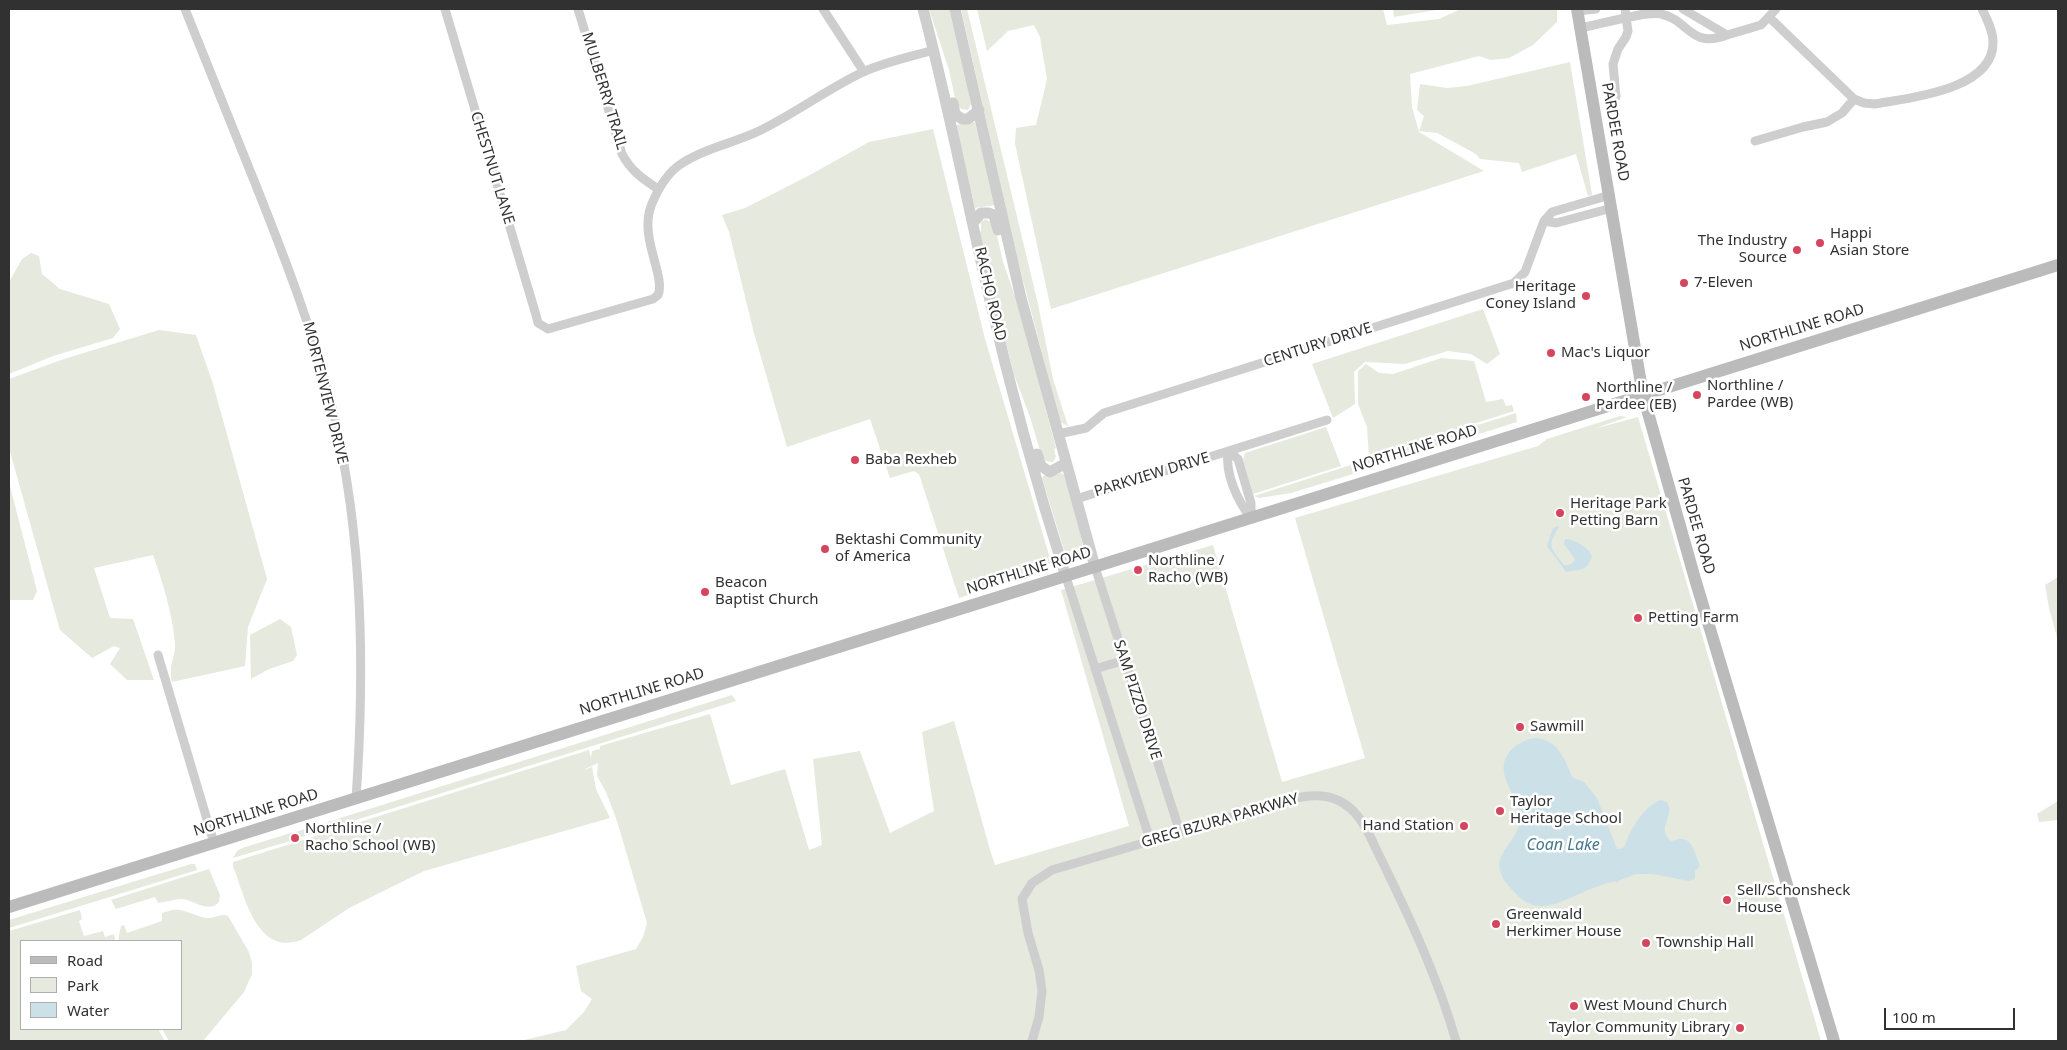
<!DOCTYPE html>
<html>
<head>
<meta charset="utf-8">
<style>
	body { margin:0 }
	#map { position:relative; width:2067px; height:1050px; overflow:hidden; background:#fff; font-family:"Noto Sans",sans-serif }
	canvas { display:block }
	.frame { position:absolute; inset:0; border:10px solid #313131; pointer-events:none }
	.legend { position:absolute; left:20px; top:940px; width:162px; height:90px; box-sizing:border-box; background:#fff; border:1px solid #adadad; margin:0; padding:6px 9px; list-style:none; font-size:15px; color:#313131 }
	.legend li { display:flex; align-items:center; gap:10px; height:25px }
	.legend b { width:25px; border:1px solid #adadad }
	.scale { position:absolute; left:1884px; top:1008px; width:131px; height:22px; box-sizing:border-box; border:2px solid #313131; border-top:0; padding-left:6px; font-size:15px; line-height:18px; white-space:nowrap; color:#313131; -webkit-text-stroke:4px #fff; paint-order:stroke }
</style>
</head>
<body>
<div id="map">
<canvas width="2067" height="1050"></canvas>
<div class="frame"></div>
<ul class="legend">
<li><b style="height:6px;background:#bbb"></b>Road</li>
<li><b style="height:14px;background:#e5e9de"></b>Park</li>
<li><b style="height:14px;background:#cce0e8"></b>Water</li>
</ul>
<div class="scale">100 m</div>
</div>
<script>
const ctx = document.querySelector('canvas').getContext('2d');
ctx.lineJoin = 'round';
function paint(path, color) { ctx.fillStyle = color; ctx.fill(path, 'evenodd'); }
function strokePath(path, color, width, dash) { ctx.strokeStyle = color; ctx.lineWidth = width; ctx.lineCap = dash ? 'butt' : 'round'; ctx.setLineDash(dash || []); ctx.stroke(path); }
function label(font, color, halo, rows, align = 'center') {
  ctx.font = font + ' "Noto Sans",sans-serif'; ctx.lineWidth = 5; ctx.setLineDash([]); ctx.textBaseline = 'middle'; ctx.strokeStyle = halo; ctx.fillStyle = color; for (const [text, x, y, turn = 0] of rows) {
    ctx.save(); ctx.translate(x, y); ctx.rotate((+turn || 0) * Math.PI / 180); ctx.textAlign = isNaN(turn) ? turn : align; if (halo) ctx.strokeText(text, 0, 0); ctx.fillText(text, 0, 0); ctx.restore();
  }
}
const green = new Path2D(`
	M929 9H951L971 104 968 110 961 109 956 103 949 70Z
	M961 9H967L1038 304 1053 379 1068 426 1060 422 1018 261Z
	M977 9H1383L1387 25 1439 19 1461 9H1557V22L1533 45 1509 58 1491 60 1479 56 1410 74 1412 107 1419 132 1484 171 1051 309 1015 144 1016 128 1036 125 1047 79 1040 37 1034 25 1008 31 987 51Z
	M1393 9H1442L1394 17Z
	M1570 62 1592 195 1588 196 1576 154 1522 172 1519 163 1480 159 1476 154 1437 133 1419 131 1424 116 1417 110 1420 84 1447 88 1467 86Z
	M975 122 995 205 975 208 956 125Z
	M933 129 985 339 1051 562 1045 570 1037 573 959 598 919 474 914 471 890 478 870 419 787 447 754 333 729 232 722 215 745 208 808 176 869 142Z
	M985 219 991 222 995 227 1003 262 1018 305 1056 448 1054 449 1056 457 1053 462 1046 461 1041 454 1030 417 1013 372 979 232 981 231V222Z
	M31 253 39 256 42 274 60 289 109 304 120 329 113 338 53 356 9 374V282L22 259Z
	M1483 309 1500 354 1487 364 1471 354 1448 351 1405 364 1365 362 1354 372 1355 404 1333 418 1312 364Z
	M159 330 196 335 213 384 267 579 248 627 245 666 172 682C168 663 176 658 175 643 172 612 163 583 153 555L94 568 110 618 133 619 154 680H127L110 664 120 648 114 646 92 658 60 630 9 448V379L64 359Z
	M1441 358 1474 361 1486 402 1503 399 1506 406 1512 405 1514 411 1369 457 1367 427 1358 404V371L1366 364 1379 373 1393 374Z
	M1516 413 1517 422 1364 470 1357 463Z
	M1620 416 1627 417 1594 429 1638 417 1821 1041H520L566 1030 584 1012 592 999 581 991 576 966 636 949 643 937 647 923 617 821 606 792 597 776 598 763 583 770 592 767 596 789 610 818 424 871 349 908 301 940C265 953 251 917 241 889 238 882 237 874 233 867V862L589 750 591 758 592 751 600 749V746L710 714 731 785 785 769 809 850 822 845 813 759 860 751 890 833 934 811 922 732 954 721 990 850 995 865 1129 826 1061 590 1213 545 1282 782 1365 758 1295 518 1538 446 1547 439Z
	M1326 427 1341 466 1253 494 1243 460 1245 453Z
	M1351 465 1353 474 1291 493 1259 498 1254 496Z
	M1061 473 1064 475 1079 526 1083 547 1067 552 1064 550 1042 478 1044 475 1052 476Z
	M9 482 37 591 33 600H9Z
	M2058 577V641L2049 608 2045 585Z
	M280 619 291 627 297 655 293 661 269 669 251 679 250 635Z
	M732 695 736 701 298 838 296 832Z
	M2058 801V820L2039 822 2037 814Z
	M294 832 295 835 289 837 290 841 233 858 237 851 242 848Z
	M191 864H195L197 870 9 928V920Z
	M209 869 220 895 219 902C209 914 194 900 182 899 174 899 166 902 158 903L155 897 116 909 111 900Z
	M80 910 82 919 79 921 84 936 103 931 105 937 114 934 115 941H21V1029H158L165 1041H10L9 931Z
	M172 910C185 908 195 917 208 918 216 918 221 913 228 916L249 952 252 963V974L244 992 203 1041H169L162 1029H181V941H118L121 926 124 925 127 933 162 921V913Z`);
const water = new Path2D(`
	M1557 526 1559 527C1546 547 1551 548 1564 565 1570 566 1572 564 1575 559L1564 544 1565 539C1575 539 1588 547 1592 556 1587 572 1580 569 1566 572L1547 546 1553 528Z
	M1535 738C1559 740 1564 759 1573 778L1584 782 1597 798 1617 849 1623 848C1627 843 1627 838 1630 833 1637 820 1646 806 1660 800L1667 802C1676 817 1655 827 1671 841 1675 841 1680 838 1683 839 1694 841 1696 857 1700 866L1695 871V879L1689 881 1653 874H1637L1620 880 1617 883 1615 881C1607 883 1600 885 1593 888 1574 895 1548 913 1528 903 1520 899 1514 892 1508 885 1483 854 1521 845 1520 816 1518 794 1490 771 1512 749 1518 743 1527 739 1535 738Z`);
const minor = new Path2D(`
	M185 9C209 69 233 128 257 188 286 261 314 334 333 410 363 538 365 668 356 799
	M445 9 536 315 538 323 548 329 653 299 658 295C666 276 639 238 651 206 657 191 665 176 678 166 699 150 734 143 759 131 794 114 826 90 861 73 884 62 910 57 934 50
	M578 9 622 154C631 171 643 179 658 189
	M823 9 864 72
	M1578 11 1596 9
	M1770 18 1854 99 1864 103 1875 104C1909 98 1994 90 1993 42 1993 31 1987 19 1982 9
	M1581 28C1598 25 1647 10 1661 14 1689 20 1690 49 1727 35L1683 9
	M1727 35 1761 25 1776 9
	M1616 97 1613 64 1618 49 1626 37 1628 31 1625 9
	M1755 141 1803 127 1827 122 1842 113 1854 99
	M1610 195 1552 212 1544 221 1556 223 1612 208
	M1058 434 1086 428 1104 413 1514 283 1525 272 1544 221
	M1228 451 1238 459 1251 503V518C1237 500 1225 474 1228 451Z
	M1076 499 1327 420
	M1095 567 1180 832
	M1066 577 1150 840
	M158 655 214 843
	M1095 669 1125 660
	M1032 1041 1039 1017 1042 991 1039 970 1028 933 1022 899 1032 883 1052 870 1296 798C1315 794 1334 794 1350 808 1364 820 1372 841 1380 857 1409 916 1438 978 1456 1041`);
const tertiary = new Path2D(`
	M923 9C948 103 966 198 988 292 1010 388 1036 483 1066 577
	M955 9 1021 298 1095 567
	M953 103 955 114 962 119H968L979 110
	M973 223 981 213H989L994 215 998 230
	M1037 454 1041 466 1050 472 1066 463`);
const secondary = new Path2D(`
	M1577 9 1643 395 1695 579 1834 1041
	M9 907 2058 265`);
const markers = [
	[1820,243,5,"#d6455e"],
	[1797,250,5,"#d6455e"],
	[1684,283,5,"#d6455e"],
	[1586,296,5,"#d6455e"],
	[1551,353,5,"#d6455e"],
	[1697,395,5,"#d6455e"],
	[1586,397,5,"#d6455e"],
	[855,460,5,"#d6455e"],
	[1560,513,5,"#d6455e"],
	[825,549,5,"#d6455e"],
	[1138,570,5,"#d6455e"],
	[705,592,5,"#d6455e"],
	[1638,618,5,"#d6455e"],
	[1520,727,5,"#d6455e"],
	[1500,811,5,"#d6455e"],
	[1464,826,5,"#d6455e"],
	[295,838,5,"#d6455e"],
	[1727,900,5,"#d6455e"],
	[1496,924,5,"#d6455e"],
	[1646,943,5,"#d6455e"],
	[1574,1006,5,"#d6455e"],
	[1740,1028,5,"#d6455e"]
];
const streetNames = [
	["MULBERRY TRAIL",604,91,73],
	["PARDEE ROAD",1615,132,80],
	["CHESTNUT LANE",492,168,73],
	["RACHO ROAD",990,294,77],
	["NORTHLINE ROAD",1802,328,-17],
	["CENTURY DRIVE",1318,345,-18],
	["MORTENVIEW DRIVE",325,393,76],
	["NORTHLINE ROAD",1415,449,-17],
	["PARKVIEW DRIVE",1152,475,-17],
	["PARDEE ROAD",1696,526,74],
	["NORTHLINE ROAD",1029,571,-17],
	["NORTHLINE ROAD",642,692,-17],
	["SAM PIZZO DRIVE",1137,700,72],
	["NORTHLINE ROAD",256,813,-17],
	["GREG BZURA PARKWAY",1220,821,-16]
];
const poiNames = [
	["Happi",1830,234],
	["Asian Store",1830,251],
	["The Industry",1787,241,"right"],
	["Source",1787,258,"right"],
	["7-Eleven",1694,283],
	["Heritage",1576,287,"right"],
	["Coney Island",1576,304,"right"],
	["Mac's Liquor",1561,353],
	["Northline /",1707,386],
	["Pardee (WB)",1707,403],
	["Northline /",1596,388],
	["Pardee (EB)",1596,405],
	["Baba Rexheb",865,460],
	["Heritage Park",1570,504],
	["Petting Barn",1570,521],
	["Bektashi Community",835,540],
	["of America",835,557],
	["Northline /",1148,561],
	["Racho (WB)",1148,578],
	["Beacon",715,583],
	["Baptist Church",715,600],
	["Petting Farm",1648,618],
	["Sawmill",1530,727],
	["Taylor",1510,802],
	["Heritage School",1510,819],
	["Hand Station",1454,826,"right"],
	["Northline /",305,829],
	["Racho School (WB)",305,846],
	["Sell/Schonsheck",1737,891],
	["House",1737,908],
	["Greenwald",1506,915],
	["Herkimer House",1506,932],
	["Township Hall",1656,943],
	["West Mound Church",1584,1006],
	["Taylor Community Library",1730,1028,"right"]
];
const waterNames = [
	["Coan Lake",1563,845]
];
paint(green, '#e5e9de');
paint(water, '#cce0e8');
strokePath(minor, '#cecece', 9);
strokePath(tertiary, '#cecece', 11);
strokePath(secondary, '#bbb', 12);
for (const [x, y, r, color] of markers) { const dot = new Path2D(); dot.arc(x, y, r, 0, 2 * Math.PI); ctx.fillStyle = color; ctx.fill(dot); strokePath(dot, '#fff', 2); }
label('15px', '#313131', '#fff', streetNames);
label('15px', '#313131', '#fff', poiNames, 'left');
label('italic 16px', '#46788c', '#fff', waterNames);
</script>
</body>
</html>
